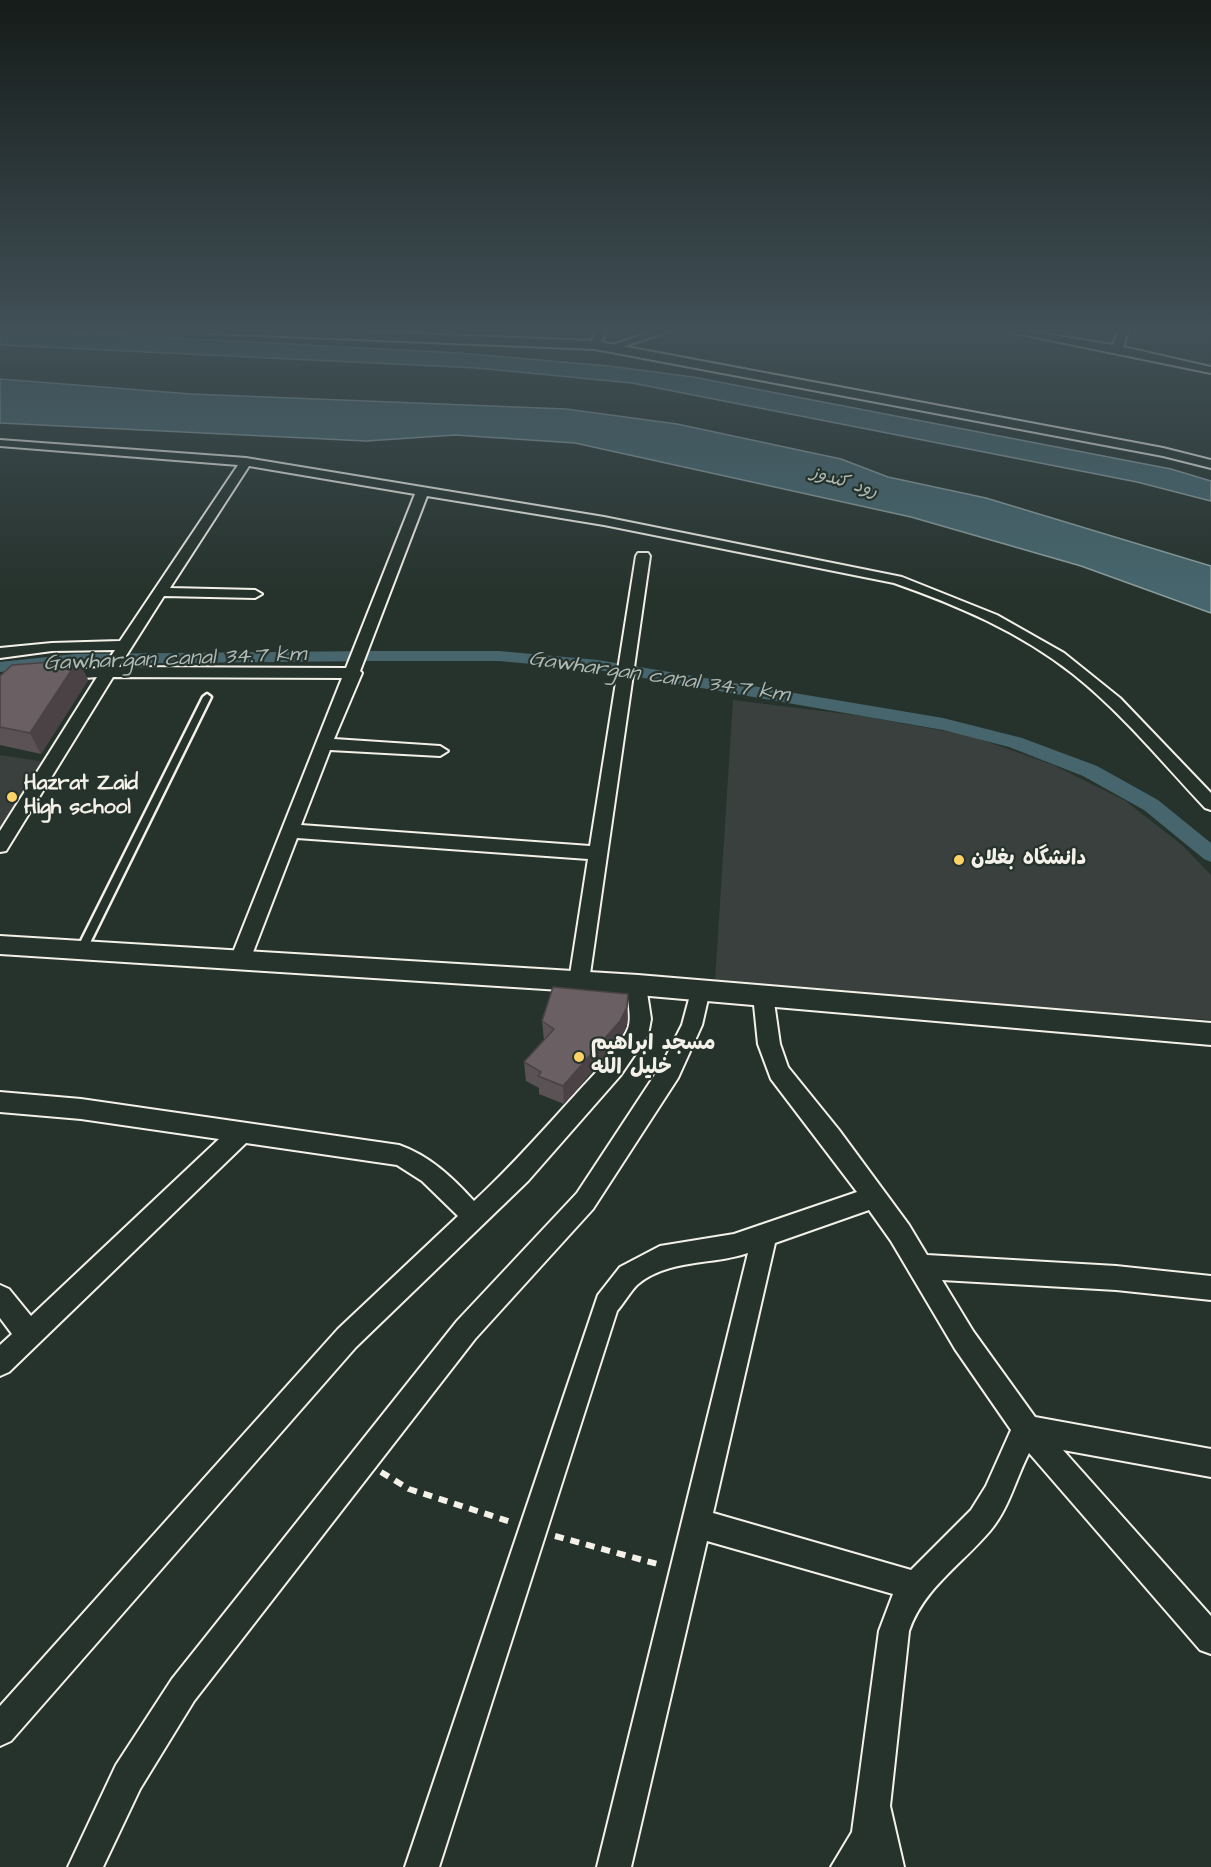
<!DOCTYPE html>
<html>
<head>
<meta charset="utf-8">
<style>
	body { margin:0 }
	canvas { display:block; background:#26332d }
</style>
</head>
<body>
<canvas width="1211" height="1867"></canvas>
<script>
const ctx = document.querySelector('canvas').getContext('2d');
ctx.lineJoin = 'round';
function paint(path, color) { ctx.fillStyle = color; ctx.fill(path, 'evenodd'); }
function strokePath(path, color, width, dash) { ctx.strokeStyle = color; ctx.lineWidth = width; ctx.lineCap = dash ? 'butt' : 'round'; ctx.setLineDash(dash || []); ctx.stroke(path); }
function label(font, color, halo, rows, align = 'center') {
  ctx.font = font + ' "Architects Daughter","Playpen Sans Arabic",sans-serif'; ctx.lineWidth = 4.5; ctx.setLineDash([]); ctx.textBaseline = 'middle'; ctx.strokeStyle = halo; ctx.fillStyle = color; for (const [text, x, y, turn = 0] of rows) {
    ctx.save(); ctx.translate(x, y); ctx.rotate((+turn || 0) * Math.PI / 180); ctx.textAlign = isNaN(turn) ? turn : align; if (halo) ctx.strokeText(text, 0, 0); ctx.fillText(text, 0, 0); ctx.restore();
  }
}
const built = new Path2D(`
	M733 700 862 716 971 736 1053 765 1124 800 1182 845 1211 875V1020L715 982Z
	M0 755 46 762 0 831Z`);
const water = new Path2D(`
	M0 329 459 353 609 366 693 377 1171 469 1211 481V501L1137 482 632 383 477 368 0 345Z
	M0 379 191 394 566 409 677 424 841 459 888 477 986 498 1211 566V613L1081 566 911 517 575 443 455 435 366 441 0 423Z`);
const canal = new Path2D(`
	M372 651H499L598 660 943 718 1022 738 1097 766 1158 800 1211 843V862L1204 859 1144 810 1083 776 1009 747 943 730 598 670 499 661H372L75 664 0 672V662L75 654Z`);
const path = new Path2D(`
	M381 1472 409 1489 511 1522
	M555 1536 661 1565`);
const service = new Path2D(`
	M207 694 211 697 86 951 85 954H77L76 951 203 697Z`);
const minor = new Path2D(`
	M597 329H607L600 345 595 348 590 345Z
	M660 329H674L613 350 604 348Z
	M996 329H1016L1113 345 1119 329H1129L1123 347 1211 367V373Z
	M0 440 246 458 604 517 902 577 997 615 1064 653 1120 698 1211 793V810L1205 808C1162 762 1122 713 1073 674 1020 632 957 605 894 583L604 525 427 496 360 671 362 673 334 739 440 746 448 751 440 756 330 750 301 825 590 846 636 556 638 553H648L650 556 589 981 586 987 579 989 572 987 569 981 588 859 297 838 250 960 247 966 240 968 233 966 230 960 342 678 113 677 6 851 0 852V831L97 677 60 680 52 675 60 670 103 668 115 650 52 651 0 658V648L52 643 120 641 238 465 0 446ZM249 466 415 494 346 668 119 667 164 596 255 598 262 594 255 590 170 588Z
	M638 977 645 979 651 1019 648 1035 620 1076 528 1181 356 1347 11 1741 0 1746V1706L338 1329 458 1216 422 1181 397 1165 246 1143 9 1372 0 1376V1345L12 1334 0 1318V1285L9 1289 31 1316 219 1139 81 1119 0 1112V1092L81 1099 399 1145C430 1156 452 1177 474 1201 511 1167 543 1130 576 1094 593 1075 614 1055 626 1033 636 1016 622 996 631 979Z
	M700 982 707 984 710 990 702 1025 678 1078 593 1209 475 1339 194 1701 140 1789 103 1867H68L116 1765 172 1679 457 1321 577 1193 662 1064 682 1025 693 984Z
	M763 987 770 989 773 995 780 1044 788 1067 839 1130 909 1225 927 1255 1116 1266 1211 1276V1300L1116 1290 942 1280 973 1331 1035 1417 1211 1449V1477L1063 1450 1211 1616V1654L1200 1650 1029 1453C1016 1478 1009 1509 990 1531 962 1564 923 1589 909 1631L890 1806 904 1867H831L852 1832 879 1631 893 1594 707 1541 631 1867H597L748 1253C714 1265 666 1259 637 1285 630 1292 624 1303 617 1311L439 1867H405L598 1295 620 1267 660 1246 734 1234 857 1192 771 1079 758 1044 753 995 756 989ZM869 1210 891 1241 955 1349 1011 1430 986 1486 971 1510 911 1570 713 1513 775 1243Z`);
const tertiary = new Path2D(`
	M205 329H289L595 341 1163 448 1211 460V468L1163 456 595 349 211 333Z
	M0 936 638 975 1211 1023V1045L638 995 0 954Z`);
const wall = new Path2D(`
	M78 660 88 680 41 754 0 745V676Z
	M542 1021 627 1026 619 1040 564 1104 539 1094V1088L526 1081 524 1062 544 1040Z`);
const shadedWall = new Path2D(`
	M78 660 88 680 41 754 30 733Z
	M628 994 627 1026 619 1040 564 1104 563 1086Z`);
const building = new Path2D(`
	M78 660 30 733 0 727V676L12 665Z
	M553 987 628 994 627 1007 620 1021 563 1086 538 1076 541 1072 524 1062 554 1029 542 1021Z`);
const markers = [
	[12,797,6,"#ffd166"],
	[959,860,6,"#ffd166"],
	[579,1057,6,"#ffd166"]
];
const farWaternames = [
	["رود کندوز",844,483,17]
];
const poiNames = [
	["Hazrat Zaid",24,785],
	["High school",24,809],
	["دانشگاه بغلان",971,860],
	["مسجد ابراهیم",591,1045],
	["خلیل الله",591,1069]
];
const waterNames = [
	["Gawhargan canal 34.7 km",175,660,-2],
	["Gawhargan canal 34.7 km",659,678,8]
];
paint(built, '#3a403d');
paint(water, '#46656c');
strokePath(water, '#8c9d9e', 1.5);
paint(canal, '#46656c');
strokePath(service, '#f4f1e8', 5);
strokePath(minor, '#f4f1e8', 4);
strokePath(tertiary, '#f4f1e8', 4);
strokePath(path, '#f4f1e8', 6, [9, 7]);
paint(service, '#26332d');
paint(minor, '#26332d');
paint(tertiary, '#26332d');
paint(wall, '#5b5255');
paint(shadedWall, '#4a4245');
paint(building, '#6a5f63');
strokePath(building, '#4a4245', 1.5);
const sky = ctx.createLinearGradient(0, 0, 0, 590);
sky.addColorStop(0, '#151c19');
sky.addColorStop(0.56, '#415057');
sky.addColorStop(1, '#41505700');
ctx.fillStyle = sky;
ctx.fillRect(0, 0, 1211, 590);
for (const [x, y, r, color] of markers) { const dot = new Path2D(); dot.arc(x, y, r, 0, 2 * Math.PI); ctx.fillStyle = color; ctx.fill(dot); strokePath(dot, '#26332d', 2); }
label('italic 18px', '#aeb9b6', '#26332d', farWaternames);
label('bold 21px', '#f4f1e8', '#26332d', poiNames, 'left');
label('italic 22px', '#aeb9b6', '#26332d', waterNames);
</script>
</body>
</html>
